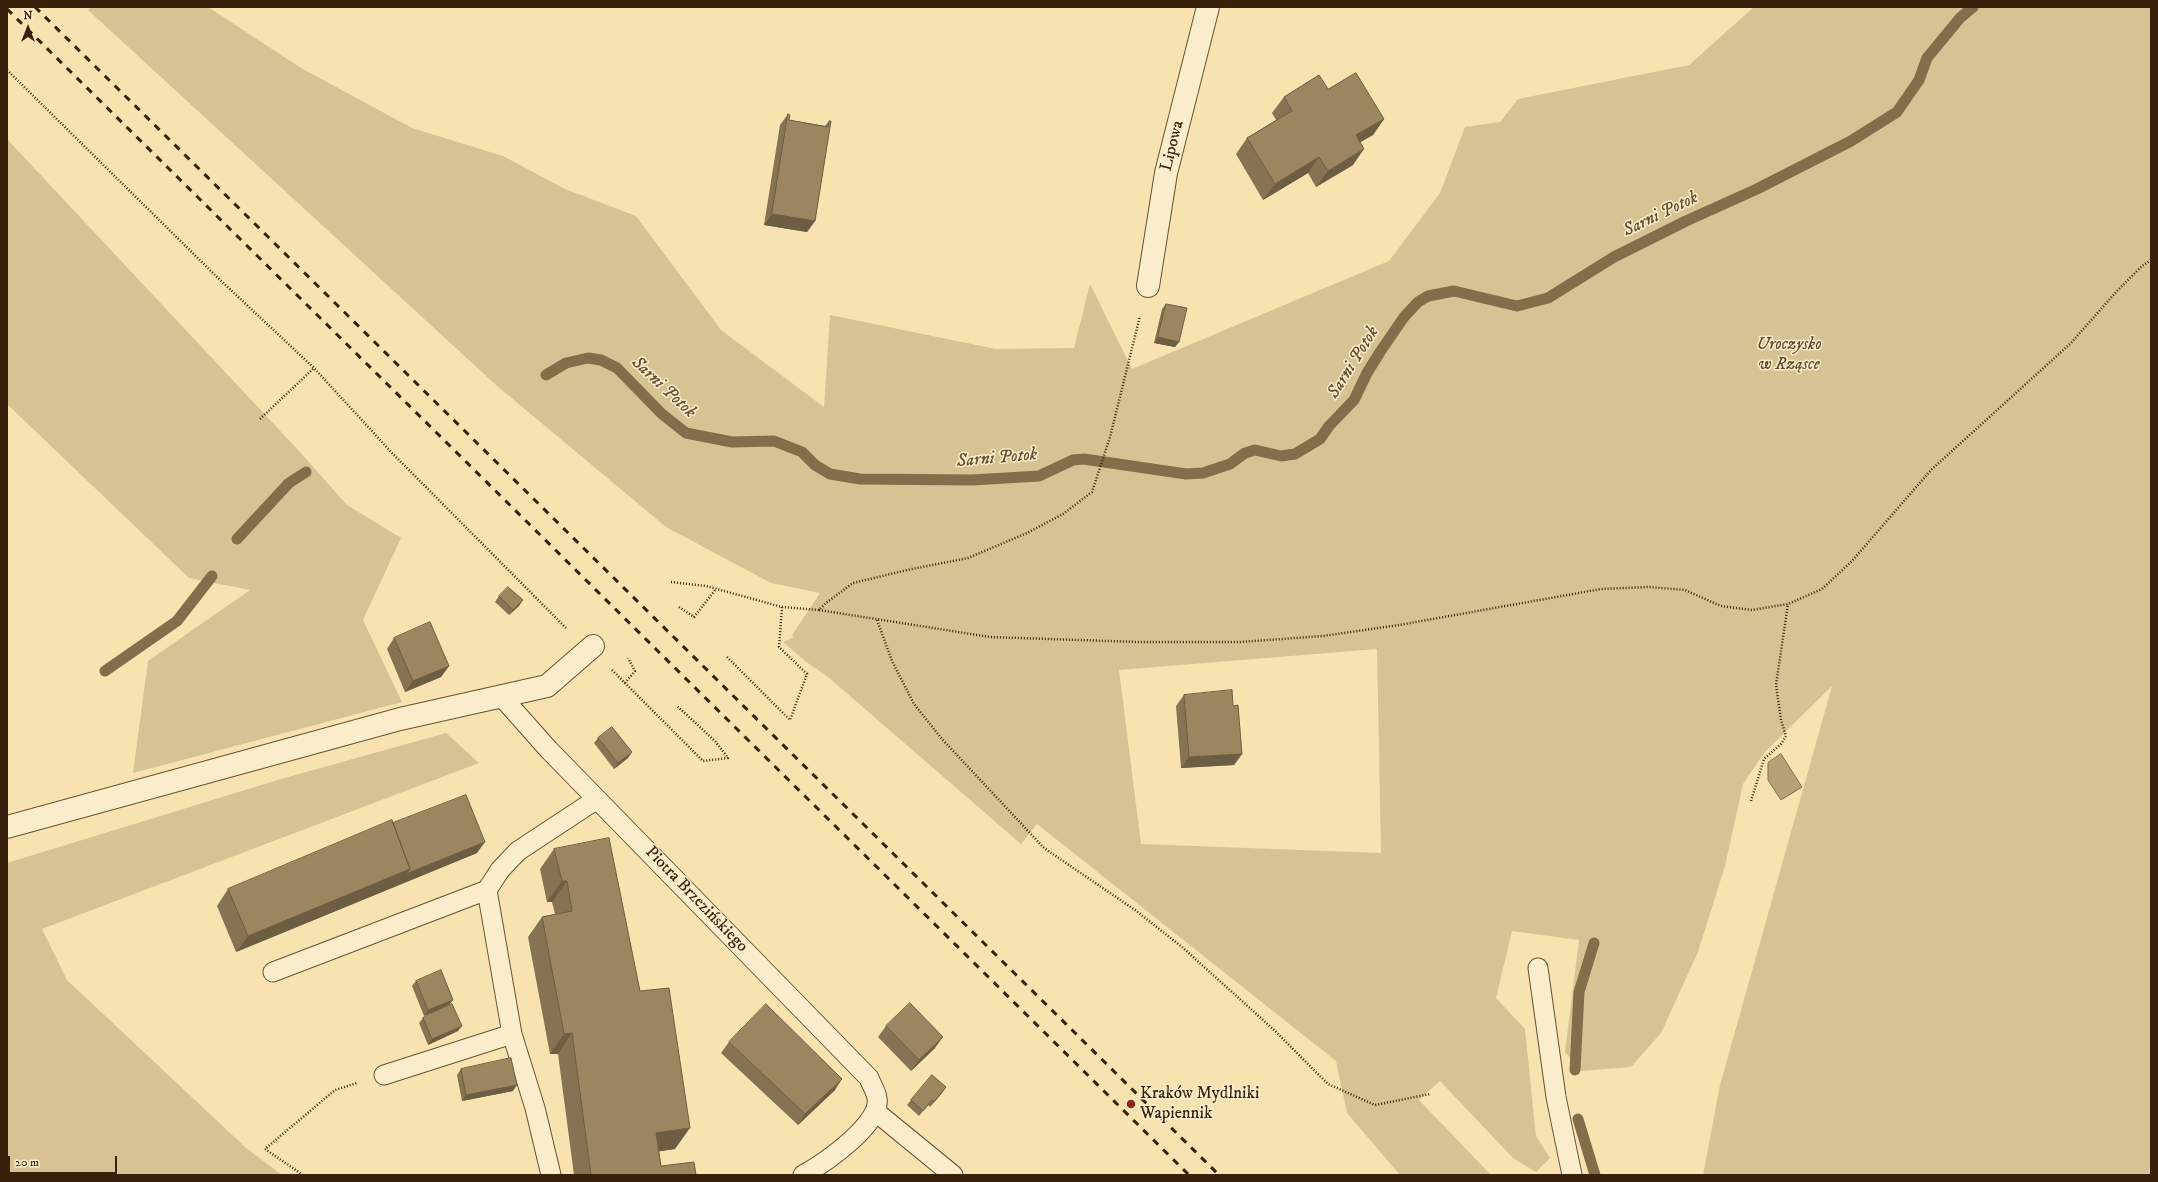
<!DOCTYPE html>
<html>
<head>
<meta charset="utf-8">
<style>
	body { margin:0 }
	#map { position:relative; width:2158px; height:1182px; overflow:hidden; background:#f8e3b0; font-family:"IM FELL DW Pica",serif }
	canvas { display:block }
	.frame { position:absolute; inset:0; border:8px solid #37210a; pointer-events:none }
	.north { position:absolute; left:8px; top:8px; width:40px; height:40px; -webkit-text-stroke:3px #faedcc; paint-order:stroke; rotate:0deg; font-size:11px; font-weight:700; line-height:16px; text-align:center; color:#37210a }
	.north::after { content:''; display:block; margin:auto; width:14px; height:18px; background:#37210a; clip-path:polygon(50% 0,100% 100%,50% 72%,0 100%) }
	.scale { position:absolute; left:8px; top:1156px; width:109px; height:18px; box-sizing:border-box; border:2px solid #37210a; border-top:0; padding-left:5px; font-size:12px; line-height:14px; white-space:nowrap; color:#37210a; -webkit-text-stroke:3px #faedcc; paint-order:stroke }
</style>
</head>
<body>
<div id="map">
<canvas width="2158" height="1182"></canvas>
<div class="frame"></div>
<div class="north">N</div>
<div class="scale">20 m</div>
</div>
<script>
const ctx = document.querySelector('canvas').getContext('2d');
ctx.lineJoin = 'round';
function paint(path, color) { ctx.fillStyle = color; ctx.fill(path, 'evenodd'); }
function strokePath(path, color, width, dash) { ctx.strokeStyle = color; ctx.lineWidth = width; ctx.lineCap = dash ? 'butt' : 'round'; ctx.setLineDash(dash || []); ctx.stroke(path); }
function label(font, color, halo, rows, align = 'center') {
  ctx.font = font + ' "IM FELL DW Pica",serif'; ctx.lineWidth = 3; ctx.setLineDash([]); ctx.textBaseline = 'middle'; ctx.strokeStyle = halo; ctx.fillStyle = color; for (const [text, x, y, turn = 0] of rows) {
    ctx.save(); ctx.translate(x, y); ctx.rotate((+turn || 0) * Math.PI / 180); ctx.textAlign = isNaN(turn) ? turn : align; if (halo) ctx.strokeText(text, 0, 0); ctx.fillText(text, 0, 0); ctx.restore();
  }
}
const green = new Path2D(`
	M91 7H208L301 68 412 128 503 156 565 189 636 216 721 330 824 407 830 315 996 349 1074 348 1090 284 1132 369 1389 261 1440 193 1465 127 1500 122 1518 99 1689 65 1754 7H2151V1175H1703L1720 1085 1832 686 1764 753 1743 784 1725 866 1698 952 1661 1033 1631 1067 1581 1071 1565 1052 1579 940 1512 931 1496 998 1525 1029 1536 1136 1550 1158 1536 1172 1513 1158 1440 1081 1419 1100 1491 1175H1400L1347 1113 1336 1061 1037 824 1021 844 828 677 805 661 783 642 794 637 792 635 820 593 771 583 666 527 496 385 88 10ZM1377 649 1381 853 1141 844 1119 670Z
	M7 139 299 451 347 505 401 538 363 620 402 702 133 773 148 661 250 590 189 578 7 404Z
	M446 733 479 763 42 929 67 980 245 1147 282 1175H7V863L281 779Z`);
const water = new Path2D(`
	M1781 754 1802 787 1781 800 1768 780V763Z`);
const stream = new Path2D(`
	M546 375 566 363 588 358 601 360 617 368 662 414 686 433 732 442 774 441 802 452 815 465 830 474 860 479 972 480 1039 476 1073 460 1084 459 1186 474 1203 473 1230 464 1245 453 1255 450 1281 456 1295 454 1320 439 1329 426 1354 400 1367 373 1380 352 1404 317 1418 302 1428 296 1454 291 1517 306 1548 298 1614 257 1686 221 1757 189 1851 141 1897 112 1919 80 1927 58 1960 18 1973 7
	M237 539 289 483 306 472
	M105 671 177 621 212 576
	M1575 1070 1579 992 1594 943
	M1578 1119 1595 1175`);
const path = new Path2D(`
	M7 70 217 277 314 368 392 453 567 629
	M260 419 314 368
	M671 582 706 586 782 607 819 610 826 603 853 583 907 570 968 558 1027 533 1063 514 1092 492 1110 437 1140 316
	M679 607 694 617 716 589
	M819 610 990 637 1138 642H1240L1323 636 1399 625 1601 589 1649 587 1685 590 1721 606 1752 610 1788 604 1822 589 1852 561 1931 470 2071 343 2116 292 2142 266 2151 260
	M877 620 892 661 914 704 942 739 1044 848 1135 910 1182 947 1273 1029 1328 1084 1375 1105 1430 1094
	M727 657 790 720 807 674 779 647 782 607
	M612 670 703 761 728 758 715 741 677 706
	M625 683 635 671 628 658
	M1751 801 1764 759 1781 744 1786 736 1781 720 1776 685 1788 604
	M303 1175 265 1149 335 1090 357 1083`);
const service = new Path2D(`
	M501 696 549 750 869 1078C871 1084 876 1091 877 1098 882 1124 823 1164 803 1175
	M1538 968 1556 1097 1572 1175
	M273 972 487 890
	M384 1075 512 1034
	M876 1112 953 1175
	M551 1175 535 1108 512 1034 487 890 500 870 518 851 597 799`);
const minor = new Path2D(`
	M1148 286 1166 173 1208 7
	M7 827 400 719 547 686 593 646`);
const rail = new Path2D(`
	M35 7 1219 1175
	M7 9 1189 1175`);
const wall = new Path2D(`
	M1328 89 1384 119 1373 135 1360 142 1353 165 1316 187 1308 173 1263 200 1236 154 1247 138 1276 120 1272 113 1284 97Z
	M788 114 789 120 825 126 829 121 815 221 807 232 764 225 780 125Z
	M1166 304 1179 342 1175 347 1154 343 1162 309Z
	M499 596 519 606 509 615 495 602Z
	M394 638 449 666 441 677 405 692 387 649Z
	M1184 695 1233 706 1242 754 1234 765 1181 768 1176 706Z
	M598 738 628 758 614 769 594 743Z
	M393 823 477 853 236 952 217 906 228 889Z
	M554 849 640 991 675 1149 659 1151 661 1166 696 1175H574L558 1054H550L528 937 542 917 555 914 552 902H547L540 869Z
	M416 981 449 1005 424 1016 412 986Z
	M423 1018 458 1031 428 1045 419 1023Z
	M886 1026 935 1048 911 1071 878 1037Z
	M729 1042 835 1090 798 1125 721 1053Z
	M461 1069 513 1091 462 1101 457 1075Z
	M946 1087 942 1093 930 1107 928 1105 919 1116 907 1105 911 1100Z`);
const shadedWall = new Path2D(`
	M1384 119 1373 135 1345 151 1356 135Z
	M1364 149 1353 165 1316 187 1328 171Z
	M1319 157 1308 173 1263 200 1275 184Z
	M772 214 815 221 807 232 764 225Z
	M1158 337 1179 342 1175 347 1154 343Z
	M523 600 519 606 509 615 513 610Z
	M449 666 441 677 405 692 413 681Z
	M632 752 628 758 614 769 618 763Z
	M1242 754 1234 765 1181 768 1189 757Z
	M485 842 477 853 236 952 248 936 410 869Z
	M562 881H567L552 902H547Z
	M453 1000 449 1005 424 1016 428 1010Z
	M462 1026 458 1031 428 1045 432 1039Z
	M572 1033 558 1054H550L564 1034Z
	M943 1037 935 1048 911 1071 919 1060Z
	M842 1079 835 1090 798 1125 805 1114Z
	M517 1085 513 1091 462 1101 466 1095Z
	M946 1087 942 1093 930 1107Z
	M690 1128 675 1149 642 1154 656 1133Z`);
const building = new Path2D(`
	M1356 73 1384 119 1356 135 1364 149 1328 171 1319 157 1275 184 1247 138 1292 111 1284 97 1319 75 1328 89Z
	M788 114 790 115 789 120 828 127 829 121H831L815 221 772 214Z
	M1166 304 1187 308 1179 342 1158 337Z
	M508 587 523 600 513 610 499 596Z
	M430 622 449 666 413 681 394 638Z
	M1232 690 1233 706 1238 705 1242 754 1189 757 1184 695Z
	M612 727 632 752 618 763 598 738Z
	M466 795 485 842 406 874 410 869 393 823Z
	M392 820 410 869 248 936 228 889Z
	M609 838 640 991 669 988 690 1128 656 1133 661 1166 694 1162 696 1175H591L572 1033 564 1034 542 917 572 911 567 881H562L554 849Z
	M441 970 453 1000 428 1010 416 981Z
	M910 1003 943 1037 919 1060 886 1026Z
	M452 1004 462 1026 432 1039 423 1018Z
	M766 1004 842 1079 805 1114 729 1042Z
	M511 1058 517 1085 466 1095 461 1069Z
	M932 1075 946 1087 934 1102 932 1100 923 1111 911 1100Z`);
const markers = [
	[1131,1104,5,"#8f2418"]
];
const streetNames = [
	["Lipowa",1173,146,-76],
	["Piotra Brzezińskiego",696,900,46]
];
const parkNames = [
	["Uroczysko",1789,345],
	["w Rząsce",1789,365]
];
const poiNames = [
	["Kraków Mydlniki",1140,1094],
	["Wapiennik",1140,1114]
];
const waterNames = [
	["Sarni Potok",1661,215,-26],
	["Sarni Potok",1354,363,-58],
	["Sarni Potok",663,388,43],
	["Sarni Potok",997,459,-5]
];
paint(green, '#d7c294');
paint(water, '#b6a178');
strokePath(water, '#836e4c', 1);
strokePath(stream, '#836e4c', 11);
strokePath(service, '#675234', 21);
strokePath(minor, '#675234', 24);
strokePath(path, '#37210a', 2.5, [1, 2]);
strokePath(service, '#faedcc', 19);
strokePath(minor, '#faedcc', 22);
strokePath(rail, '#37210a', 3, [7, 7]);
paint(wall, '#857353');
paint(shadedWall, '#6c5e43');
paint(building, '#9b8660');
strokePath(building, '#6c5e43', 1);
for (const [x, y, r, color] of markers) { const dot = new Path2D(); dot.arc(x, y, r, 0, 2 * Math.PI); ctx.fillStyle = color; ctx.fill(dot); strokePath(dot, '#faedcc', 1.5); }
label('17px', '#37210a', '#faedcc', streetNames);
label('italic 17px', '#5f492c', '#faedcc', parkNames);
label('17px', '#37210a', '#faedcc', poiNames, 'left');
label('italic 18px', '#634e30', '#faedcc', waterNames);
</script>
</body>
</html>
